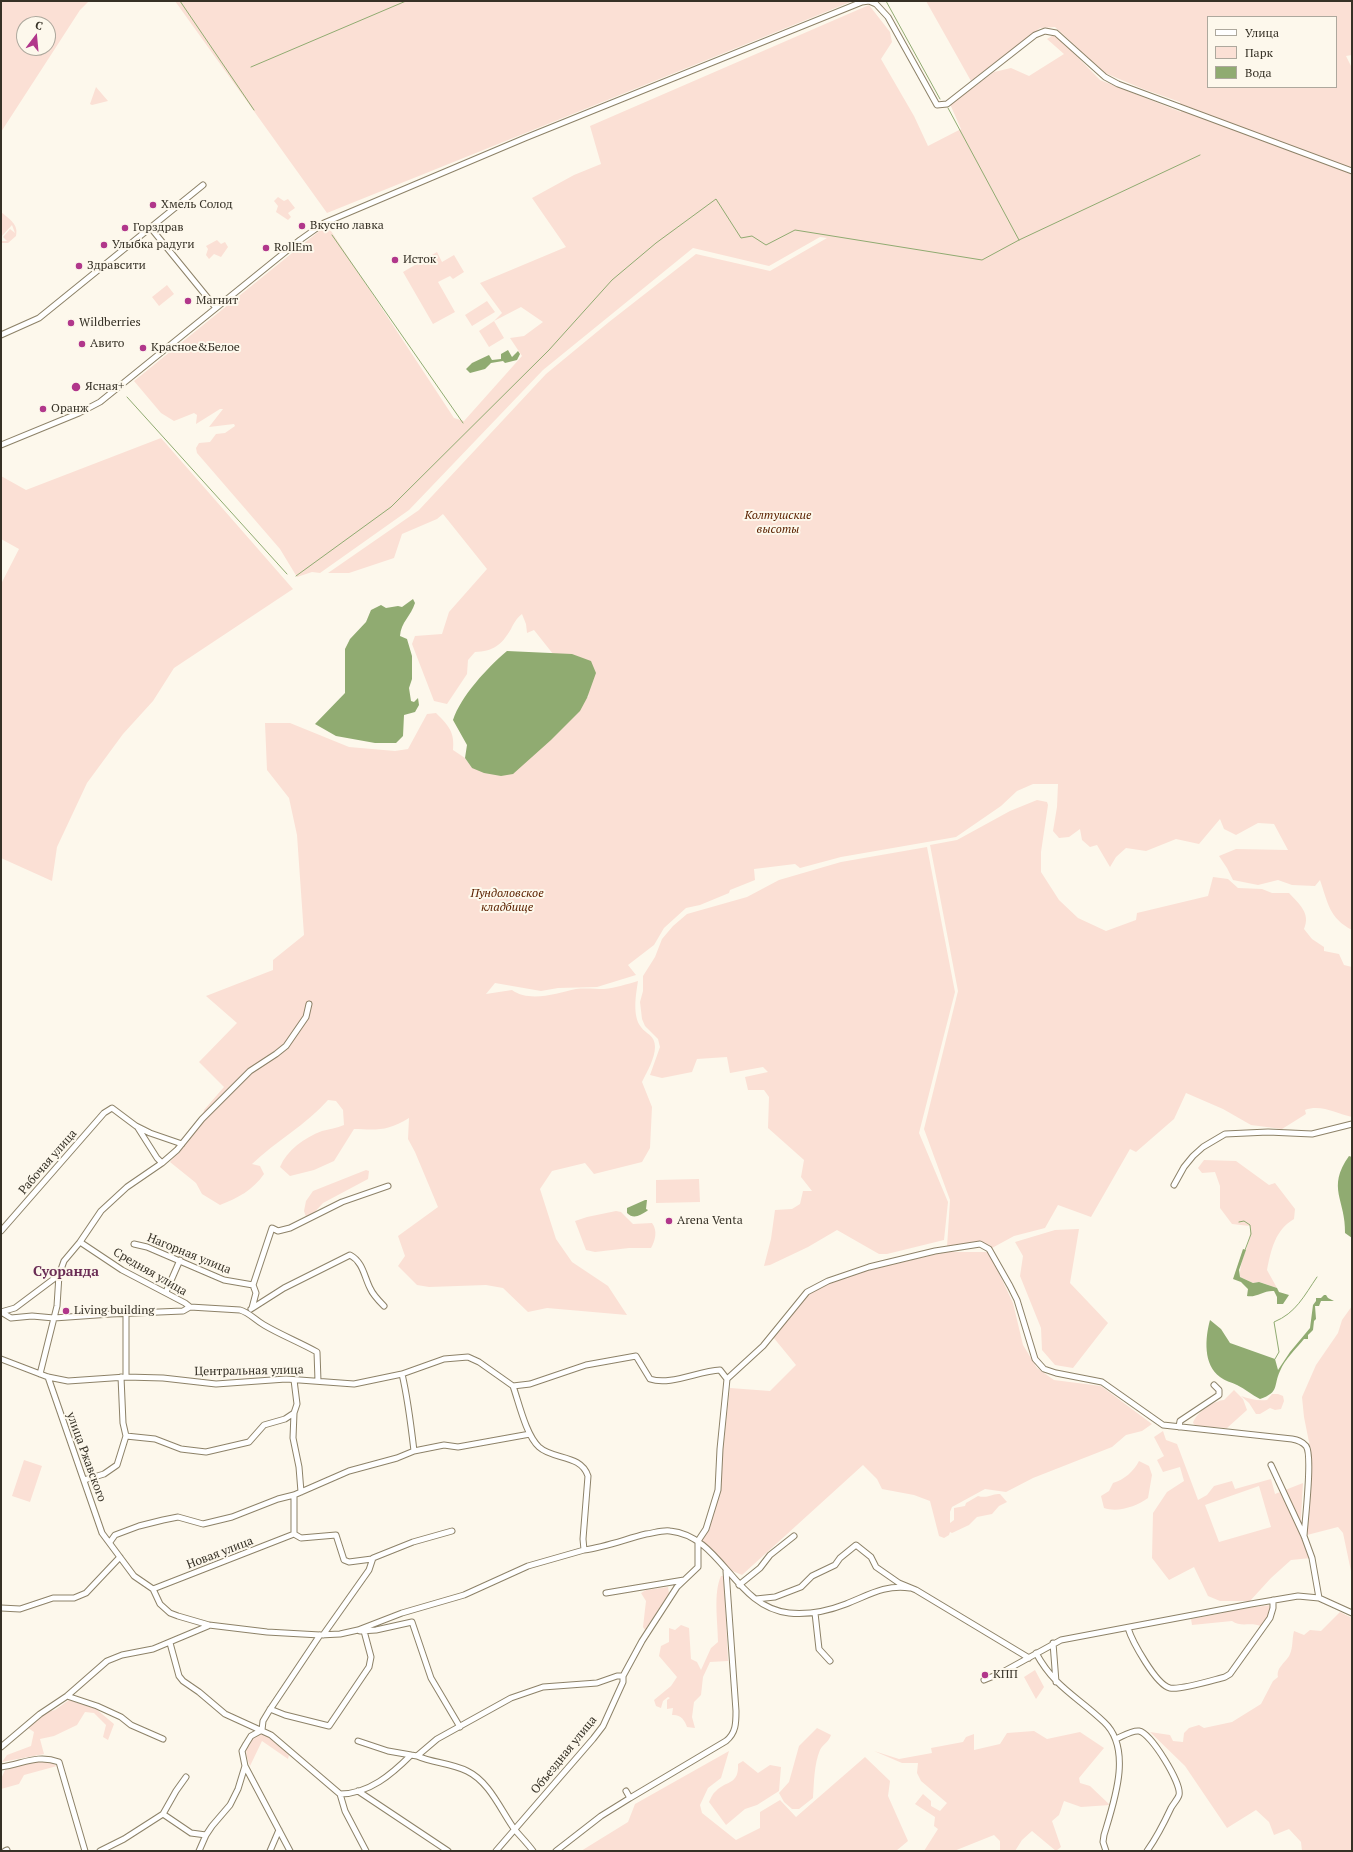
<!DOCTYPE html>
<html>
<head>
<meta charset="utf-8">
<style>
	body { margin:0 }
	#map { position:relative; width:1353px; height:1852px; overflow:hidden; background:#fdf8ec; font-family:"PT Serif",serif }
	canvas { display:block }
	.frame { position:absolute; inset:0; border:2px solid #363126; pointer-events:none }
	.legend { position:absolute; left:1207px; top:16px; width:130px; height:72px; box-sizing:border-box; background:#fdf8ec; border:1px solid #ada89d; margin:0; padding:5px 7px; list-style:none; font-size:12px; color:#363126 }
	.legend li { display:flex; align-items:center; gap:8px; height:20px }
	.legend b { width:20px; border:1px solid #ada89d }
	.north { position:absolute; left:16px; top:16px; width:40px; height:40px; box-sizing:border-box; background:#fdf8ec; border:1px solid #ada89d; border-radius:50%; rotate:16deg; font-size:11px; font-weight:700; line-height:16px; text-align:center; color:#363126 }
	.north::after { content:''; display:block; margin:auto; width:14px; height:18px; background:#b1378b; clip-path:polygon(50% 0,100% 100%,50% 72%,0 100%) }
</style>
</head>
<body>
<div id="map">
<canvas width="1353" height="1852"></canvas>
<div class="frame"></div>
<ul class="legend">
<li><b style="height:5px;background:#fff"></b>Улица</li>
<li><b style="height:11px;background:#fbe0d5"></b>Парк</li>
<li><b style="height:11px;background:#90ab71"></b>Вода</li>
</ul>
<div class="north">С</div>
</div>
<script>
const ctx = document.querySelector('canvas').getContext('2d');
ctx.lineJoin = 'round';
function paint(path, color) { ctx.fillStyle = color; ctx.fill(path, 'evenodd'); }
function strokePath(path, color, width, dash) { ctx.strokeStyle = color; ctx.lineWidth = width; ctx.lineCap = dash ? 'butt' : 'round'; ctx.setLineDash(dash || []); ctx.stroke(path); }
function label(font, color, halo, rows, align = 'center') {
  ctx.font = font + ' "PT Serif",serif'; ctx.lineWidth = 4; ctx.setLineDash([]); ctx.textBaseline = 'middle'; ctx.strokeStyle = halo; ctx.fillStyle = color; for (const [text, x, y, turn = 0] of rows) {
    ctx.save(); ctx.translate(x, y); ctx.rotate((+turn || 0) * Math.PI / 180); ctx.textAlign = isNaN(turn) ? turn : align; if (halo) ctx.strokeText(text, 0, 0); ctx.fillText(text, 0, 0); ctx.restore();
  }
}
const green = new Path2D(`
	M1 1H89L80 10 1 132ZM24 24H48V48H24Z
	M175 1H853L327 213Z
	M926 1H1352V55L1346 56 1352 68V930C1329 918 1328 903 1320 880L1315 886 1292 885 1278 880 1258 885 1233 880 1227 868 1219 856 1236 849 1288 850 1274 824 1258 823 1236 835 1224 829 1220 819 1199 844 1176 839 1146 851 1126 848 1116 857 1110 867 1097 845 1090 847 1082 840 1080 829 1069 837 1059 838 1053 831 1057 807 1058 784H1033L1017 791 1001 806 956 837 841 857 800 868 795 864 754 869 755 880 730 890 729 893 700 905 686 908 664 928 654 945 628 965 636 975 597 987 558 988 541 991 495 983 486 994 512 990C530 1003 557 993 576 989 585 988 595 989 604 989 616 988 627 984 638 981 636 994 632 1016 641 1027 647 1035 655 1035 655 1047 655 1058 647 1072 642 1082L652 1107 650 1148 642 1162 594 1174 585 1163 552 1171 540 1189 556 1239 572 1262 608 1286 627 1315 547 1308 528 1312 503 1288 486 1285 429 1287 417 1285 398 1266 405 1256 398 1236 438 1207 415 1152 408 1139 409 1118C388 1131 378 1130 354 1129L334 1161 314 1170 290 1176 280 1167C287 1150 304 1138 322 1131 329 1129 337 1128 344 1125L343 1110 336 1101 328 1100C306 1125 276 1141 252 1164L260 1166 264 1174C253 1190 238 1198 220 1205L202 1194 196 1183 170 1162 202 1122 204 1110 224 1087 199 1062 237 1023 206 996 273 970V960L304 935 297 835 289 798 267 770 265 723H290L349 747 395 751 408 749 427 714 436 713C448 725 455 732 453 750L465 758 472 768 589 696 584 693 534 630 527 633 526 624 522 614C516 619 514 623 511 629 501 646 493 651 475 652L468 660 467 674 447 704 434 701 412 644 415 636 442 634 449 612 487 569 443 514 437 519 402 534 394 558 349 573H328L419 510 546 374 609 322 696 254 770 271 827 238 820 237 769 266 693 248 543 370 409 510 320 573 312 572 297 577 280 549 197 453 196 448 199 443 210 442 216 434 225 433 235 426 234 424 209 427 223 409H220L196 424 197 415 194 413 174 421 161 413 134 381 323 228 331 231 454 418 464 421 522 356 510 338 524 336 543 322 521 307 494 321 504 338 489 347 479 331 494 321 502 313 480 283 566 247 532 198 574 175 601 164 590 126 869 5 890 32 892 42 881 59 914 116 928 146 961 129 950 104 994 72 1011 68 1029 76 1064 54 1047 39 1055 34 1100 80 1181 112 1180 102 1143 89 1105 73 1055 27 1040 28 971 81ZM1208 17H1336V87H1208Z
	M96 87 108 101 92 105 90 104Z
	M278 197 284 201 288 199 295 208 288 213 291 217 288 220 276 212 278 206 274 201Z
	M1 212C9 219 19 224 16 236L8 243H1V241H7L3 237 10 229 15 233 12 225 1 237Z
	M217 240 221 244 225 242 228 247 221 257 214 254 209 259 206 255 208 249 206 246Z
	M437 252 442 262 454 255 464 272 453 279 450 276 438 282 455 312 433 324 403 272Z
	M167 285 174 294 159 306 152 297Z
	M487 301 495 312 472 326 465 315Z
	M161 438 293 589 174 668 153 701 123 734 87 783 57 847 52 881 1 858V584L19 549 1 539V476L26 490Z
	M1037 800 1047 802 1048 805 1041 852V872L1059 900 1078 918 1106 931 1136 920 1137 913 1208 896 1213 877 1228 879 1238 888 1262 889 1272 893H1289C1299 904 1311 913 1304 929L1312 939 1324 947V951L1339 954 1344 965 1352 967V1117C1336 1114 1322 1104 1305 1110L1306 1114 1282 1129 1251 1125 1223 1109 1186 1093 1174 1119 1136 1152 1130 1149 1091 1217 1058 1205 1045 1228 1014 1236 992 1248 977 1244 947 1247 950 1200 924 1129 958 991 930 845 957 840 1010 811Z
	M927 847 955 992 919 1133 948 1202 944 1240 887 1254H879L837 1230 808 1247 770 1265 764 1266 771 1239 775 1210 792 1209 800 1204 803 1191H812L801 1177 804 1160 768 1128 769 1097 764 1090H748L745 1077 768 1072 763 1067 730 1073 727 1057 697 1059 692 1072 662 1078 650 1075 660 1047 658 1039 645 1026 642 1019 640 1002 643 991V976L655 957 662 939 673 926 687 914 747 897 779 880 841 862Z
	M1204 1160 1236 1161 1269 1185 1275 1183 1295 1209 1294 1219C1275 1230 1271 1250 1267 1270L1277 1288 1259 1282 1253 1283 1240 1277C1239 1259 1252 1243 1250 1226L1232 1224 1220 1208V1186L1215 1172 1202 1173 1198 1168Z
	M366 1170 369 1171 368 1179 323 1203 312 1215 306 1217 304 1211 306 1201 313 1191Z
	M699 1179 700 1202 656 1203V1180Z
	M616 1211 621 1212 633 1224 652 1223C658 1231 655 1241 651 1248H629L595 1252 586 1250 575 1221 587 1217Z
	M1079 1229 1070 1283 1108 1323 1073 1368 1055 1365 1042 1350 1041 1328 1020 1276 1023 1256 1015 1242 1055 1230Z
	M945 1252H989L1013 1303 1023 1345 1037 1368 1054 1380 1101 1386 1152 1424 1142 1431 1126 1435 1112 1447 1033 1478 1006 1492 985 1489 952 1507 950 1512V1523L954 1520V1508L965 1506 966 1503 978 1496C988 1499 992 1493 1000 1494L1007 1502 999 1506 992 1514 977 1517 969 1525 952 1533 950 1532 949 1535 944 1538 939 1536 930 1501 914 1495 882 1489 877 1479 863 1465 742 1575 730 1570 701 1539 717 1500 730 1388 770 1391 796 1365 773 1337 808 1295 829 1283 849 1275Z
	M1352 1306V1576L1343 1533 1338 1527 1307 1535 1311 1452 1304 1417 1302 1397 1316 1365 1338 1333 1342 1320Z
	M1234 1390 1243 1399 1247 1410 1227 1428 1196 1426 1193 1423C1196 1413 1213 1401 1224 1400Z
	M1272 1394H1278L1283 1396 1284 1401 1281 1409 1275 1410 1270 1408 1260 1414H1256L1249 1403 1241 1396C1250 1399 1257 1401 1267 1400Z
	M1163 1431 1166 1440 1177 1444 1198 1500 1207 1495 1214 1486 1232 1481 1235 1489 1271 1479 1275 1494 1303 1483 1300 1535 1311 1558 1291 1560 1271 1578 1250 1601H1220L1208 1596 1194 1567 1169 1580 1152 1558 1153 1513 1167 1492 1184 1481 1180 1467 1163 1472 1157 1460 1164 1456 1154 1437ZM1259 1486 1271 1527 1219 1542 1205 1505Z
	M24 1460 42 1466 30 1502 12 1496Z
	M1139 1461 1149 1466 1152 1475 1148 1498C1137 1506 1118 1513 1104 1508L1101 1496 1109 1491 1113 1483C1124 1480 1134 1471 1139 1461Z
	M721 1576H724L728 1661 710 1662 703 1677 701 1695 694 1702 692 1717 695 1728 687 1727C685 1720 680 1714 672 1715L673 1708 667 1709V1700L670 1698 668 1697 663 1701 661 1708 656 1706 654 1700 671 1686 677 1677 659 1656 661 1646 669 1642V1628L675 1630 681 1625 689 1628 691 1659 697 1662 701 1670 711 1648 718 1642C718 1623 713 1593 721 1576Z
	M668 1587 669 1593 645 1630 643 1627 646 1601 641 1593 646 1590Z
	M1272 1605 1268 1618 1262 1627C1252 1621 1241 1628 1232 1621L1192 1625 1191 1619 1223 1613 1230 1610Z
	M1340 1612 1352 1618V1851H1302L1301 1842 1289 1829 1274 1835 1269 1822 1256 1810 1227 1828 1185 1766 1150 1732 1170 1735 1173 1741 1183 1742 1184 1733 1189 1728 1199 1725 1204 1728 1232 1722 1261 1704 1273 1681 1278 1677C1276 1667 1286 1663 1290 1654 1293 1648 1292 1638 1294 1631L1304 1635 1310 1630 1321 1631Z
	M1035 1670 1044 1687 1036 1699 1024 1677Z
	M69 1700 96 1709 114 1724 108 1740 103 1737 106 1725 94 1713 85 1712 77 1725 54 1736 40 1739 44 1754 2 1762 7 1755 31 1746 34 1732 28 1728 47 1712 55 1710Z
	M817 1728 831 1735C828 1743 823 1744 820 1750 814 1764 814 1783 813 1798L799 1809H792L784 1802 779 1793 789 1782 799 1746Z
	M1034 1731 1047 1739 1080 1732 1104 1748 1079 1778 1080 1783 1090 1786 1110 1805 1081 1807 1064 1801 1059 1815 1052 1821 1061 1847 1056 1851 1032 1831 1022 1840 1015 1851H1000V1841L994 1835 954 1851H924L938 1829 934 1826 935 1817 915 1804 923 1794 931 1801V1806L940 1811 947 1803 921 1781 917 1773 918 1763H902L874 1751 899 1759 932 1753 931 1748 963 1742 966 1737 974 1734V1750L1000 1744 1007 1733Z
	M260 1734C273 1736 281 1747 289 1755L288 1759 262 1741 250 1766C244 1750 244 1743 260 1734Z
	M729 1751 721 1778 708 1788 700 1805 702 1813 736 1840 760 1828V1812L780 1800 796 1817 865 1757 890 1781 888 1796 908 1841 896 1851H581L628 1822 635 1804Z
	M37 1761 49 1762 57 1766 24 1775 19 1784 1 1789V1779L5 1770Z
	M743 1761 758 1773 770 1765 781 1767 779 1791 757 1805 745 1809 726 1825 709 1802C711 1798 713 1793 716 1791 727 1780 739 1785 738 1764Z`);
const water = new Path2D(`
	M508 350 512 357 518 351 520 354 517 360 505 363 503 361 491 363 485 369 470 373 466 369 472 363 489 355 492 360 501 359V354Z
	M413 599 415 603C411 616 401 622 400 636L407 639 412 656V679L409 688 411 701 414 702 418 698 419 705 415 712 404 715 403 736 396 743H375L336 736 315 724 345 693V649L350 639 366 622 371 610 381 605 386 608 398 606 402 607Z
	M507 651 572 654 591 661 596 673 587 698 580 711 551 740 513 774 501 776 484 773 472 768 465 758 467 745 453 720C461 696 487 668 507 651Z
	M1349 1156 1352 1157V1238L1345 1233C1346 1200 1326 1188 1349 1156Z
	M645 1200H647L646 1209 648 1210 647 1211C640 1215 634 1220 627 1213V1208Z
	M1243 1249 1246 1250 1239 1270 1240 1277 1253 1283 1259 1282 1277 1288 1279 1292 1289 1295 1283 1304H1277V1297L1274 1291C1264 1290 1256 1298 1247 1296L1248 1289 1241 1282 1233 1279Z
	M1324 1295H1326L1328 1298 1334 1301H1321L1319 1306H1315L1316 1319 1314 1321 1313 1330 1308 1335V1339H1304C1296 1349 1285 1359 1280 1371 1273 1386 1280 1392 1260 1399 1252 1395 1245 1389 1237 1385 1231 1382 1225 1381 1220 1377 1203 1365 1205 1338 1210 1320L1221 1329 1230 1343 1275 1359 1278 1370 1290 1352 1310 1328 1313 1305 1316 1301V1298H1321Z`);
const stream = new Path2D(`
	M180 1 254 110
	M886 1 940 99
	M251 67 406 1
	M948 108 1019 240
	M332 235 463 423
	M127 397 287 574
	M296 576 391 507 549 350 612 280 656 243 716 199 741 238 752 236 766 245 795 230 982 260 1019 240 1200 155
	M1239 1222 1244 1221 1250 1225 1251 1234 1245 1250
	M1275 1359 1279 1352 1274 1322C1296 1313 1304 1296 1317 1277`);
const minor = new Path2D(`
	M150 227 216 308
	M1 335 39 318 203 185
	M1 445 79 413 100 402 300 240 324 223 525 138 862 2 869 1 876 4 888 17 937 105 947 104 1035 35 1045 31 1056 33 1105 77 1118 84 1352 171
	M138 1128 157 1158 162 1163
	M1174 1185 1184 1167 1193 1156 1203 1147 1225 1134 1268 1132 1312 1134 1352 1124
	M1 1231 104 1113 112 1108 136 1126 150 1133 182 1144
	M80 1242 122 1270 185 1303 190 1307
	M134 1244 147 1247 224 1280 253 1285 256 1293 252 1308
	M253 1285 272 1228 278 1231 290 1228 342 1202 388 1186
	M166 1292 180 1260
	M251 1309 284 1288 350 1255C363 1262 364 1276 370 1288 373 1295 379 1301 384 1306
	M1 1312 15 1308 59 1275 64 1261 80 1242 101 1211 127 1187 162 1163 177 1150 202 1119 250 1071 276 1054 286 1046 306 1017 309 1004
	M1 1312 11 1318 32 1316 54 1318 111 1314 183 1311 190 1307 240 1310C250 1313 255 1320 264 1325 281 1335 299 1342 317 1352L318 1381
	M1 1359 48 1377 68 1381 126 1377 163 1378 216 1384 286 1379 354 1384 402 1374 444 1359 468 1357 479 1362 513 1386
	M40 1374 57 1306 59 1275
	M402 1374C408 1399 411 1425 414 1451
	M48 1377 102 1533 134 1576 153 1589 160 1604 170 1613 178 1616 209 1625 267 1632 320 1635 340 1634 358 1630 402 1613 464 1595 528 1566 584 1550
	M126 1377V1314
	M727 1379 763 1346 807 1292 828 1281 869 1267 935 1251 980 1244 989 1249 1010 1286 1017 1300 1035 1359 1044 1369 1056 1373 1102 1382 1163 1425 1292 1439C1297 1440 1302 1441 1306 1446 1313 1455 1305 1520 1304 1536
	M513 1386C519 1403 526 1435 539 1447 553 1460 581 1454 588 1476L583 1539 584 1550C605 1547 626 1539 646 1534 654 1533 662 1530 670 1531 722 1536 734 1607 789 1613 809 1615 828 1611 846 1604 867 1596 885 1584 910 1588
	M294 1413 293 1438 299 1467 301 1492
	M1179 1427 1180 1421 1219 1395V1390L1214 1385
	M126 1436 155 1439 181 1449 206 1452 249 1442 264 1425 285 1419 294 1413 297 1404 294 1380
	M1271 1465 1304 1536 1312 1558 1319 1598
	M84 1480 104 1474 117 1465 126 1436 123 1423 121 1377
	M294 1495V1534L301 1538 336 1535 344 1560 349 1562 372 1559
	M110 1542 115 1535 139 1526 163 1520 178 1517 203 1524 232 1517 278 1499 294 1495 349 1471 397 1458 414 1451 444 1445 458 1447 530 1434
	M739 1585 760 1568 770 1555 794 1536
	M153 1589 294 1534
	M606 1593 684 1580
	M756 1599 775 1597 801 1587 812 1576 835 1565 840 1558 856 1545 871 1557 876 1567 899 1583 916 1590 1029 1658
	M1 1608 20 1609 53 1598H74L86 1593 120 1557
	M815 1613 819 1649 830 1661
	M1128 1628C1132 1641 1156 1685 1170 1688 1182 1690 1213 1680 1225 1677L1230 1674 1270 1618 1273 1608V1600
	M360 1631 376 1630 412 1622 431 1678 460 1727
	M323 1635 369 1570 373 1558 413 1542 452 1531
	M170 1643 179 1676 183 1681 199 1692 225 1714 271 1735 340 1794
	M1053 1643 1056 1682
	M1036 1653C1055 1688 1077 1696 1104 1722 1133 1749 1114 1802 1104 1835L1103 1842 1106 1851
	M984 1680 1001 1673 1061 1640 1251 1604 1298 1596 1319 1598 1352 1613
	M67 1696 97 1706 121 1717 131 1725 163 1739
	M270 1709 285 1715 329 1726 369 1667 371 1657 364 1631
	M262 1730 263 1721 269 1711 320 1635
	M1116 1739C1123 1736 1132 1730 1139 1731 1151 1733 1182 1784 1179 1795 1178 1799 1173 1804 1171 1808 1164 1823 1157 1837 1147 1851
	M358 1741 388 1751 411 1755
	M1 1747 40 1714 67 1696 107 1661 122 1655 153 1649 208 1626
	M417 1756C433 1763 451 1763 467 1771 490 1782 501 1811 515 1830 521 1837 528 1844 533 1851
	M245 1766 290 1851
	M1 1767C23 1764 37 1754 59 1762L85 1851
	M358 1791 448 1851
	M626 1791 630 1798 726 1741C736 1733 736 1723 736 1711L726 1571
	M340 1794C369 1794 392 1774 411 1755L417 1756 437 1739 511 1698 543 1687 597 1683 617 1676H623
	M340 1794 345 1811 366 1851
	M163 1814 191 1833 206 1835
	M5 1851 7 1850
	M100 1851 124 1839 163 1814 176 1791 186 1777
	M199 1851 206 1835 212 1826 230 1805 238 1789 245 1766 242 1751 246 1744 251 1736 262 1730
	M270 1851 279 1830
	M496 1851 593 1739 603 1726 623 1682V1676L642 1641 677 1587 698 1567V1541L706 1529 718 1490 720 1449 727 1379 720 1370C698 1371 670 1386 650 1379L636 1356 586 1365 530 1384 513 1386
	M556 1851 601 1816 630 1798`);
const markers = [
	[153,205,4,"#b1378b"],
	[302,226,4,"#b1378b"],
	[125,228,4,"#b1378b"],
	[104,245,4,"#b1378b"],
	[266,248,4,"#b1378b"],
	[395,260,4,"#b1378b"],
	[79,266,4,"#b1378b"],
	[188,301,4,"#b1378b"],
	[71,323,4,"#b1378b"],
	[82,344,4,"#b1378b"],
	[143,348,4,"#b1378b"],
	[76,387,5,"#b1378b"],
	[43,409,4,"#b1378b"],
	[669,1221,4,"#b1378b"],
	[66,1311,4,"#b1378b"],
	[985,1675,4,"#b1378b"]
];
const poiNames = [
	["Хмель Солод",161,205],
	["Вкусно лавка",310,226],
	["Горздрав",133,228],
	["Улыбка радуги",112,245],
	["RollEm",274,248],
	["Исток",403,260],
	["Здравсити",87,266],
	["Магнит",196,301],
	["Wildberries",79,323],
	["Авито",90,344],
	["Красное&Белое",151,348],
	["Ясная+",85,387],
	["Оранж",51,409],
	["Arena Venta",677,1221],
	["Living building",74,1311],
	["КПП",993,1675]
];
const parkNames = [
	["Колтушские",778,516],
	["высоты",778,530],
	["Пундоловское",507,894],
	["кладбище",507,908]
];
const streetNames = [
	["Рабочая улица",48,1162,-49],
	["Нагорная улица",189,1254,22],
	["Средняя улица",150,1272,30],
	["Центральная улица",249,1371,-1],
	["улица Ржавского",86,1457,70],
	["Новая улица",220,1553,-21],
	["Объездная улица",564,1755,-51]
];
const quarterNames = [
	["Суоранда",66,1272]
];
paint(green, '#fbe0d5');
paint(water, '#90ab71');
strokePath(stream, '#90ab71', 1);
strokePath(minor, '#8d8268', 7);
strokePath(minor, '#fff', 5);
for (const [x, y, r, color] of markers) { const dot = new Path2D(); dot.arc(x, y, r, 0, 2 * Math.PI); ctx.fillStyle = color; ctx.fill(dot); strokePath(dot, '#fdf8ec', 1.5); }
label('12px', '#363126', '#fdf8ec', poiNames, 'left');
label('italic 12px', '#5b2200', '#fdf8ec', parkNames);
label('12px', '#363126', '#fdf8ec', streetNames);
label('bold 14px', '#6a2d55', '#fdf8ec', quarterNames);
</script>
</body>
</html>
